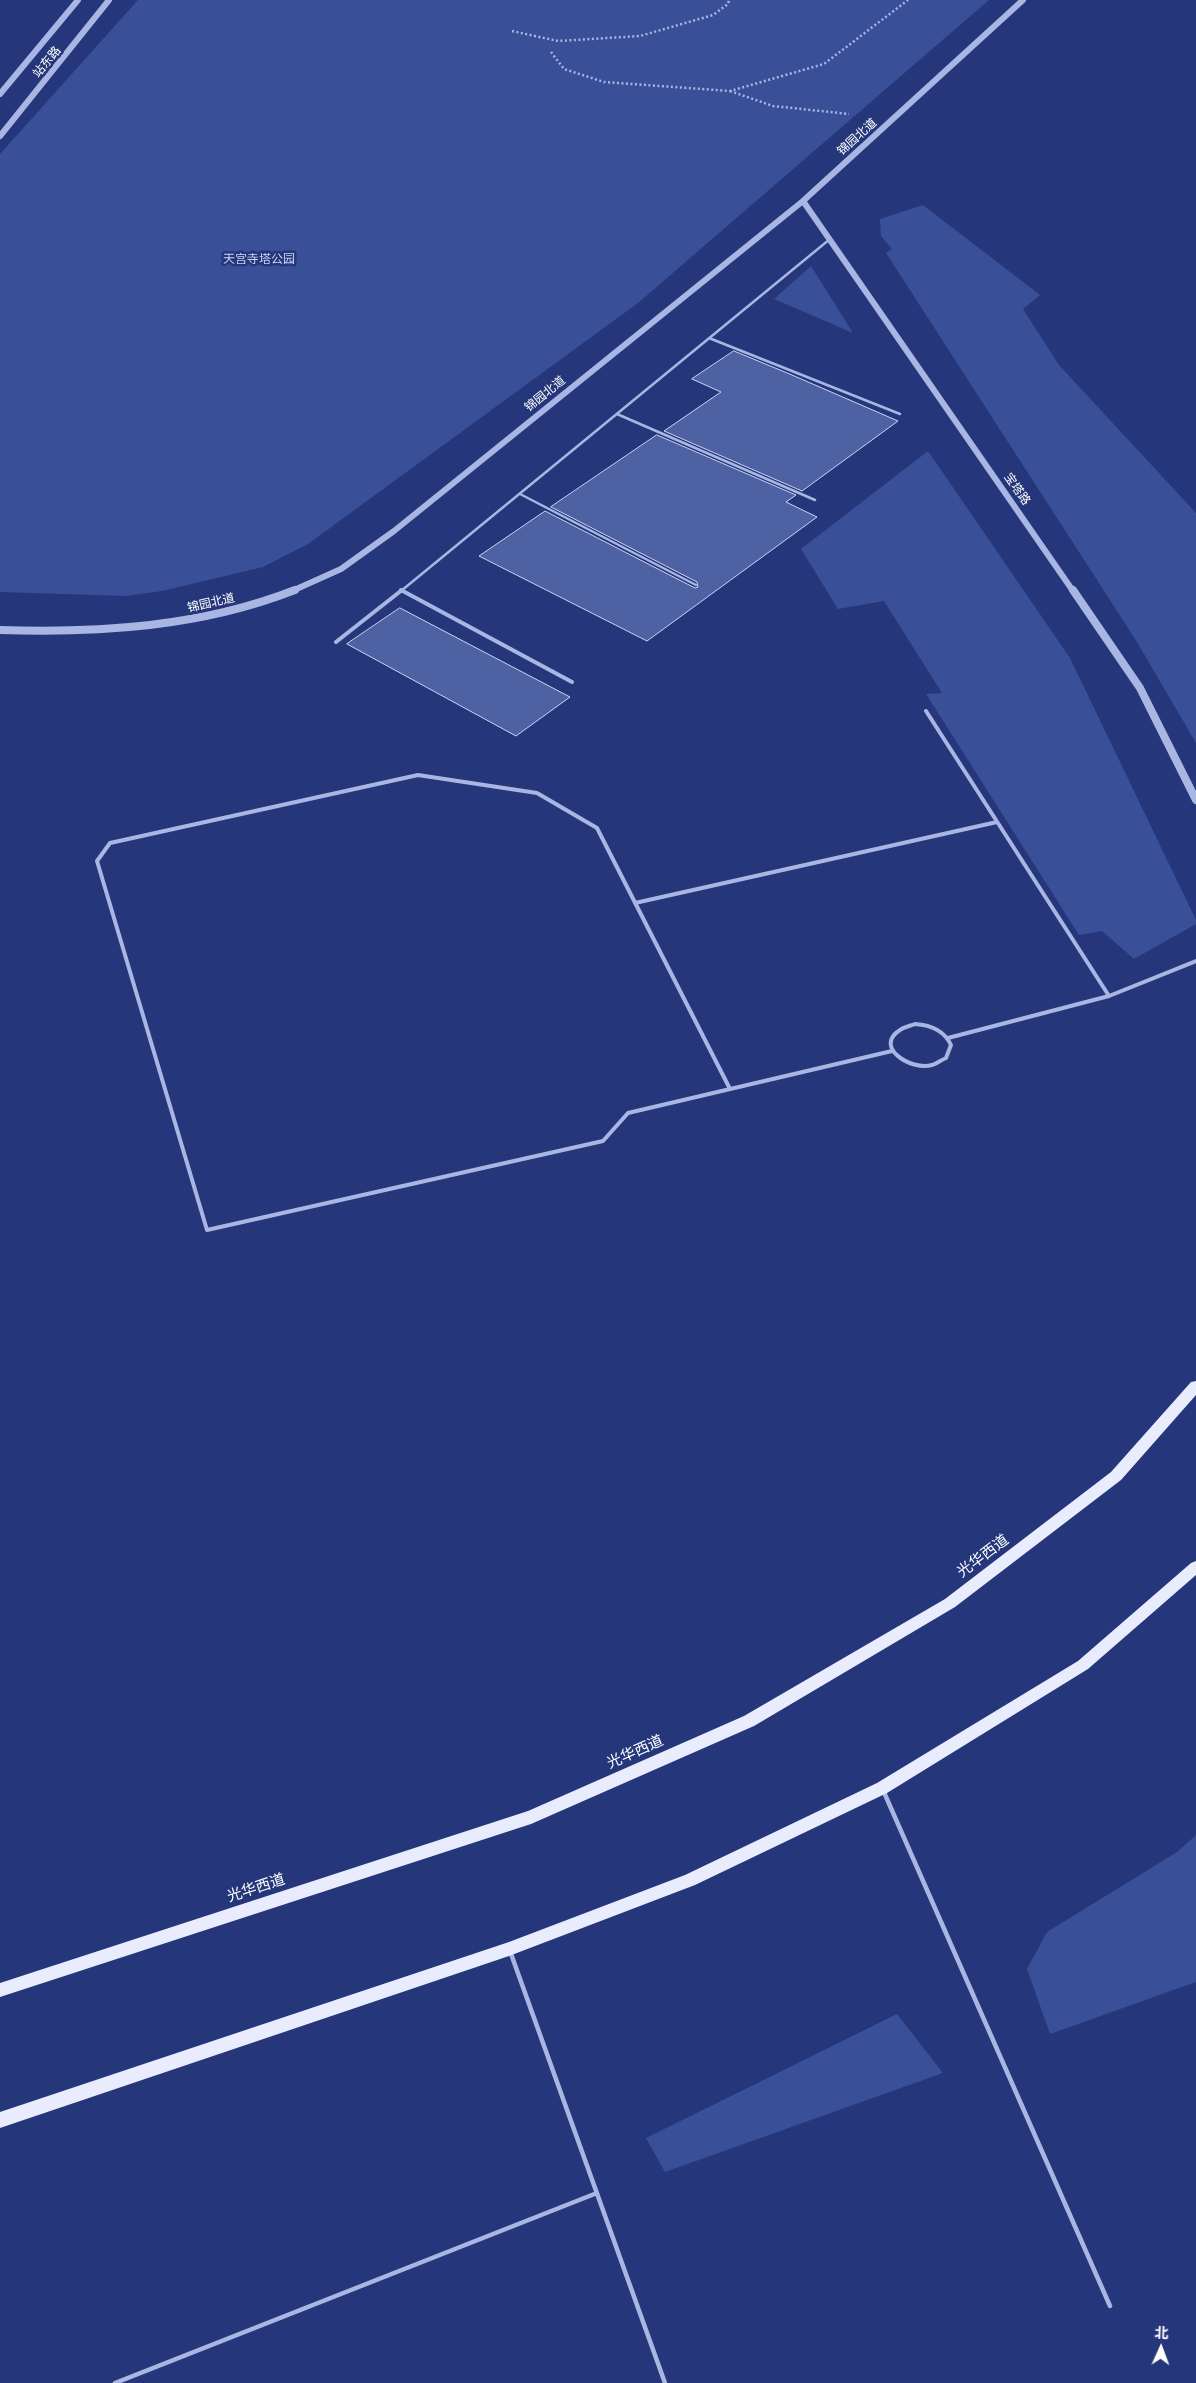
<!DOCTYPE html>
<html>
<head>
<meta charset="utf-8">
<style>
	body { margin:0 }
	#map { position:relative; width:1196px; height:2383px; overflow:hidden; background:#25377a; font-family:"Public Sans","Noto Sans SC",sans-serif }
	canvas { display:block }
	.north { position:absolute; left:1136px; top:2323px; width:50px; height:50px; -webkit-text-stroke:4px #25377a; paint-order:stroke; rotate:2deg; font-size:14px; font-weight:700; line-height:20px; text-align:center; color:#fff }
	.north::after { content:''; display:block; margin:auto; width:18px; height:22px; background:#fff; clip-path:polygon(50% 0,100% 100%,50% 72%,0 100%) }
</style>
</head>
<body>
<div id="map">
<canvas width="1196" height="2383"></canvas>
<div class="north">北</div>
</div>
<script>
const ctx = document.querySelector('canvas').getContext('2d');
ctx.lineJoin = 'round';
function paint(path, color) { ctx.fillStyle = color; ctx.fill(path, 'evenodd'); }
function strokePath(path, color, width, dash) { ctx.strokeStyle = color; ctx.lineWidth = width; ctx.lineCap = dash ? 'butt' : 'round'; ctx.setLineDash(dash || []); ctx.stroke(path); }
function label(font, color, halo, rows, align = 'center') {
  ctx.font = font + ' "Public Sans","Noto Sans SC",sans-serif'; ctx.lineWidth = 5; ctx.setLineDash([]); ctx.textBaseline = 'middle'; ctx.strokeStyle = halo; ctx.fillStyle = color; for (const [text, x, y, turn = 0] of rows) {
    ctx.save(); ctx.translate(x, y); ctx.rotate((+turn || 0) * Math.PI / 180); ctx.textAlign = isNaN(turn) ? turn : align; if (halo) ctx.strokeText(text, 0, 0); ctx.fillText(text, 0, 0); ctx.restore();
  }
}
const green = new Path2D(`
	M138 0H989L638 303 308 544 263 567 162 591 126 596 0 592V154Z
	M923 205 1040 295 1023 309 1059 365 1196 513V743L1137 642 886 253 892 249 881 236 880 219Z
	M811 266 853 333 774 299Z
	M928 451 1070 658 1196 920V924L1134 959 1102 931 1079 935 926 694 942 693 884 601 838 609 801 549Z
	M1196 1835V1982L1050 2034 1027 1969 1047 1932 1177 1852Z
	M897 2014 943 2073 665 2172 646 2138Z`);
const building = new Path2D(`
	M734 351 792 375 898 421 802 491 664 431 721 392 692 379Z
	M657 435 796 495 786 502 817 517 647 641 479 556 545 511 695 588 698 587 697 582 551 507Z
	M400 608 570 697 516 736 347 644Z`);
const path = new Path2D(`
	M512 31 558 41 640 36 713 15 728 4 729 0
	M551 52 564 69 604 82 730 91 824 64 908 0
	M730 91 773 106 849 114`);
const serviceFar2 = new Path2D(`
	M709 338 900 414
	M617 414 815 500
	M520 494 696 585
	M401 591 830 239`);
const serviceFar1 = new Path2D(`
	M401 590 572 682
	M336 642 402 590
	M926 711 1109 996
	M635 903 997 822
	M915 1024C931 1025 944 1030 951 1045L946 1058C941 1060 936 1064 932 1065 911 1071 873 1047 900 1030 904 1027 910 1026 915 1024Z
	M948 1038 1109 996 1196 961
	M730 1089 597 828 537 793 418 775 110 843 97 861 207 1230 603 1141 628 1113 892 1051`);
const service = new Path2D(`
	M883 1790 1110 2306
	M510 1951 665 2383
	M115 2383 597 2193`);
const tertiaryFar1 = new Path2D(`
	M0 94 78 0
	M0 136 109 0
	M803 201 1073 591
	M292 591 341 569 394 531 803 201 1023 0`);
const tertiary = new Path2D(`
	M1073 590 1140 688 1196 800
	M0 630C101 633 200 627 295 590`);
const primary = new Path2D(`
	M1196 1381V1395L1121 1480 955 1607 754 1726 531 1824 0 1997V1983L528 1811 744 1716 945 1599 1111 1472 1191 1382Z
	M1196 1561V1575L1088 1669 887 1793 695 1885 509 1956 0 2128V2112L509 1942 685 1875 877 1783 1078 1661 1191 1563Z`);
const farStreetnames = [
	["站东路",47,62,-51],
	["锦园北道",857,137,-42],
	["锦园北道",545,394,-39],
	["宝塔路",1017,489,55],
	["锦园北道",211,603,-13]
];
const farParknames = [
	["天宫寺塔公园",259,259]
];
const streetNames = [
	["光华西道",983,1556,-37],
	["光华西道",635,1752,-24],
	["光华西道",256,1888,-18]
];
paint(green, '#394f98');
paint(building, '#4e61a3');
strokePath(building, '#cbd5f3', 1);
strokePath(path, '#a9b6e4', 2.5, [2, 2.5]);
strokePath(serviceFar2, '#a9b6e4', 2.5);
strokePath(serviceFar1, '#a9b6e4', 4);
strokePath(service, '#a9b6e4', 4.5);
strokePath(tertiaryFar1, '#a9b6e4', 6);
strokePath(tertiary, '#a9b6e4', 8);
paint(primary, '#e8ecfc');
label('12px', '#fff', '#25377a', farStreetnames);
label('12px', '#cbd5f3', '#25377a', farParknames);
label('15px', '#fff', '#25377a', streetNames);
</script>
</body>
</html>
